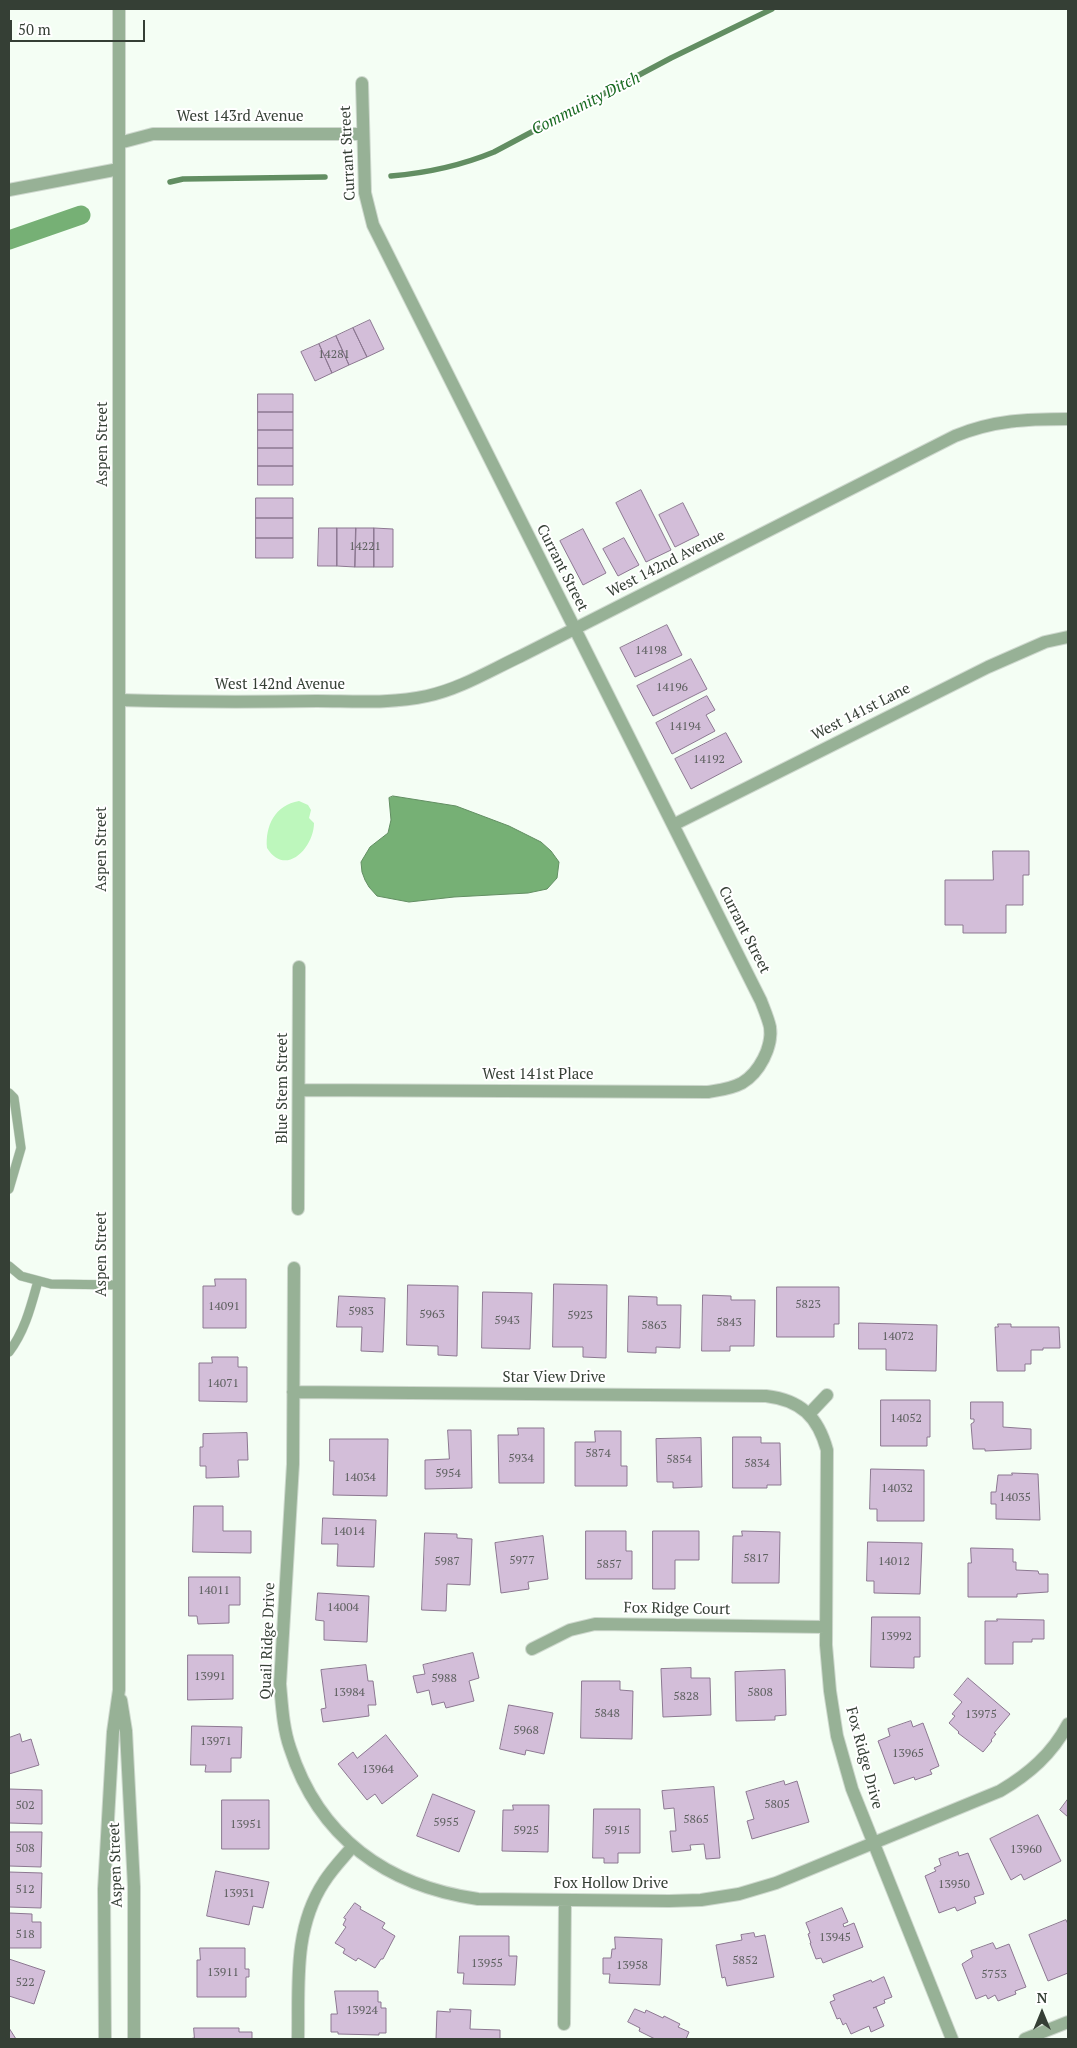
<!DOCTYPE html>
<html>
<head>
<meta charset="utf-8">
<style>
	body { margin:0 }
	#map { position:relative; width:1077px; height:2048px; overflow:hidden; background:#f4fef4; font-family:"PT Serif",serif }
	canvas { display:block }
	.frame { position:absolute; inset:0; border:10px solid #353f35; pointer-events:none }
	.north { position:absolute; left:1017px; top:1988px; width:50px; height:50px; -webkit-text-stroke:4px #fff; paint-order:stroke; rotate:0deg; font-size:14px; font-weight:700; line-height:20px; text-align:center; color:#353f35 }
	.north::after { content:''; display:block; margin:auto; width:18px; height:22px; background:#353f35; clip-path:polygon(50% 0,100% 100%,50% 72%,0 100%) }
	.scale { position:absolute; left:10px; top:20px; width:135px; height:22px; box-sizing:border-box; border:2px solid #353f35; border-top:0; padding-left:6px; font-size:15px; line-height:18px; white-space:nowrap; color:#353f35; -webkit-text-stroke:4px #fff; paint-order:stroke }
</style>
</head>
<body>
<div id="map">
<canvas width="1077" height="2048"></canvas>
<div class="frame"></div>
<div class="north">N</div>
<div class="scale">50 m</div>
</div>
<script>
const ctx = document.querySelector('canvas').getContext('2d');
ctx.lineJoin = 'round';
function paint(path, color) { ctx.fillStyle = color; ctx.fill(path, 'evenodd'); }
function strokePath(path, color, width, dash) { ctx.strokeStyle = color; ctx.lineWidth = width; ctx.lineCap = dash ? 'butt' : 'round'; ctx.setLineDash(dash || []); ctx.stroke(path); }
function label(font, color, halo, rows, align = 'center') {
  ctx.font = font + ' "PT Serif",serif'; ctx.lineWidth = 4; ctx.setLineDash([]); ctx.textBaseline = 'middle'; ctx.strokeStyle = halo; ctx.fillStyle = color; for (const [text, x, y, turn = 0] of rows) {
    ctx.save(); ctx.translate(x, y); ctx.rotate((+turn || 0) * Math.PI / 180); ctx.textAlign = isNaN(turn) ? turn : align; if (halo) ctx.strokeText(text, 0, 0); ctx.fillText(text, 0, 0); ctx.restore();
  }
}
const green = new Path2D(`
	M299 801 308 805 311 810 309 818 314 823C314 847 286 878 267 848 265 826 275 805 299 801Z`);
const water = new Path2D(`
	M393 796 456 806 509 826 541 842 551 851 559 862 557 878 547 889 528 893 454 897 409 902 377 896 369 887 365 880 362 872 361 862 370 847 388 833 391 820 389 798Z`);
const stream = new Path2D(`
	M391 176C427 173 460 166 494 152L671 58 772 9
	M170 182 183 179 325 177`);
const canal = new Path2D(`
	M9 240 81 215`);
const building = new Path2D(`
	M370 320 384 349 367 357 353 328Z
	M353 328 367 357 349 365 336 336Z
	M336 336 349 365 332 373 319 344Z
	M319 344 332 373 315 381 301 352Z
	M258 394H293V412H258Z
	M258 412H293V430H258Z
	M258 430H293V448H258Z
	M258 448H293V466H258Z
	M258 466H293V485H258Z
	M641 490 671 550 646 562 616 503Z
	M256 498H293V518H256Z
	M683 503 699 535 675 547 659 515Z
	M256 518H293V538H256Z
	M319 528H337V566H318Z
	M337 528H356L355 567 337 566Z
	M356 528H374V567H355Z
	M374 528 393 529V567H374Z
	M583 529 606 573 583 585 560 541Z
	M256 538H293V558H256Z
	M624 538 639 565 618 576 603 549Z
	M667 625 682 655 635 677 620 648Z
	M691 659 707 689 653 716 637 686Z
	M707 696 715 710 706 715 715 731 672 754 656 723Z
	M726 733 742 762 691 789 675 759Z
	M993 851H1029V875H1023V905H1006V933H963V925H945V880H993Z
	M215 1279H246V1328H203V1286H215Z
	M554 1284 607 1285 606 1358 583 1357V1347H553Z
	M408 1285 458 1286 457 1356 438 1355V1346L407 1345Z
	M777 1287H839V1324H834V1337H777Z
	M483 1292 532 1293 530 1349 482 1348Z
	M703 1295 731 1296V1300H755L754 1346H730V1351H702Z
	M339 1296 385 1298 383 1352 361 1351 362 1327H337Z
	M629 1296 657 1297V1305H681L680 1348 656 1347V1353L628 1352Z
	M859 1323 937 1325 936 1371 886 1370V1349H859Z
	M998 1324H1011V1327H1059L1060 1348H1043V1350H1031V1364H1025V1371H997L995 1327H998Z
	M212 1357H238V1367H247V1402L199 1401V1363H212Z
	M881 1400H930V1437H927V1446H881Z
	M971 1402H1003V1427L1031 1429V1449L985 1451V1449H973L971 1424 974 1422V1419H971Z
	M518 1428H544V1483H499L498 1435H518Z
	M448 1430H471L472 1488 425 1489V1460L449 1459Z
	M595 1431H621V1466H627V1486H575V1442H595Z
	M247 1433 248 1460H238L239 1477 206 1478V1466H200V1447H203V1434Z
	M733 1437H761V1443H780L781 1485H767V1488H733Z
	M701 1438 702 1487 673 1488V1482H657L656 1439Z
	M330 1439H388L387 1496 333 1495 334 1461H330Z
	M871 1469 924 1470V1521H877V1509H870Z
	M1012 1473 1038 1474 1040 1520 996 1519V1504H991V1492H996L998 1475H1012Z
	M194 1506H223V1531H251V1553L193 1552Z
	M323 1518 376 1520 374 1567 337 1566 338 1544H322Z
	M586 1531H626V1551H632V1579H586Z
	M653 1531H699V1560H675V1589H653Z
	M742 1531 780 1532 779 1583H732L733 1536H742Z
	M425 1533 457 1534V1538L472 1539 470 1585 447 1584 446 1611 422 1610Z
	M543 1536 548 1579 528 1582 529 1589 501 1593 495 1543Z
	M868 1542 922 1543 920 1594 874 1593V1581H867Z
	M971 1548 1013 1549V1562H1016V1570L1038 1571 1039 1574H1048V1592L1017 1594V1597H968V1563H971Z
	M189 1577H240V1605H229V1623L198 1624 197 1616H189Z
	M318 1593 369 1596 367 1642 324 1640V1621L316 1620Z
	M872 1617H920V1657H914V1668L871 1667Z
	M997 1619 1044 1620V1639H1032V1642H1013V1664H985V1621H997Z
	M473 1653 479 1678 469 1681 474 1701 446 1708 444 1702 432 1705 429 1690 417 1693 413 1676 425 1674 423 1665Z
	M188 1655H233V1699L188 1700Z
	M366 1665 368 1681H373L376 1705H368L369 1716 323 1722 321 1709 326 1708 321 1670Z
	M691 1668V1678H710L711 1715 663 1717 661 1669Z
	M785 1670 786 1715 775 1716V1720L736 1721 735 1672Z
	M968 1678 1010 1714 994 1733 996 1734 991 1740 992 1741 983 1752 958 1733 959 1732 949 1723 955 1716 952 1714 962 1702 954 1695Z
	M582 1681H620V1690L633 1691 632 1739 581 1738Z
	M509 1705 553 1713 544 1754 526 1750 525 1755 500 1749Z
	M911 1721 913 1727 923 1723 939 1766 930 1770 932 1774 915 1780 914 1777 894 1784 878 1741 890 1736 888 1729Z
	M192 1726 242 1727 241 1758H231V1772H205L206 1765H191Z
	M20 1734 22 1742 31 1739 39 1765 9 1774V1738Z
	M386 1735 418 1776 382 1804 375 1794 367 1800 338 1764 353 1752 357 1758Z
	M784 1781 785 1785 797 1781 809 1822 752 1839 747 1821 754 1819 746 1792Z
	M714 1787 720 1858 706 1859 704 1844 690 1845 691 1850 672 1852 670 1831H676L674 1808 664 1809 662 1791Z
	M9 1789 42 1790V1824L9 1823Z
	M433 1794 475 1811 459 1852 417 1836Z
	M1068 1799V1817L1060 1810Z
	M222 1800H269V1849H222Z
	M513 1805H549L548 1852 502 1851 503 1810H513Z
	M594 1809H640V1853H618V1863H604V1858H593Z
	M1038 1815 1061 1861 1024 1880 1021 1874 1011 1880 990 1839Z
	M9 1832H42L41 1867 9 1866Z
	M958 1852 959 1856 968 1853 984 1894 974 1897 976 1903 957 1911 955 1907 939 1913 925 1876 936 1871 934 1868 941 1865 939 1859Z
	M216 1871 269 1882 263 1908 253 1906 249 1925 207 1916Z
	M9 1872 42 1873 41 1908 9 1907Z
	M355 1903 361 1907 360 1909 385 1923 382 1928 395 1936 383 1959H381L375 1968 358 1958 356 1961 343 1953 345 1949 335 1943 346 1927 343 1925 346 1919 344 1918Z
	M842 1908 848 1922 843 1924 844 1927 854 1923 863 1947 823 1963 821 1958 816 1959 810 1943H811L808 1934 810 1933 806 1923Z
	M9 1913 32 1914V1922H41V1948H9Z
	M1066 1920 1068 1924V1973L1048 1981 1029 1935Z
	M754 1933 755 1937 765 1935 774 1977 727 1986 725 1977 722 1978 716 1945 742 1940 741 1935Z
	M460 1936H509V1956H517L515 1985 463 1984 464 1973H458Z
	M615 1937 662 1939 660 1985 609 1983 610 1974H603V1958H611L612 1949H615Z
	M993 1943 996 1949 1009 1944 1026 1987 1015 1991 1016 1994 998 2001 995 1995 988 1999 986 1995 976 1999 962 1964 973 1957 971 1951Z
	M200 1948H245V1969H249V1977H246V1997H197V1960H200Z
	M9 1959 45 1971 34 2004 9 1996Z
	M884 1977 892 1997 884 2000 885 2003 873 2008 876 2007 884 2026 871 2032 869 2026 851 2034 846 2023 843 2025 840 2018 837 2019 830 2002 835 2000 833 1995 871 1980 872 1982Z
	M335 1991H378V2002H381V2008H386V2033H379V2035L338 2034V2032H331V2014H337Z
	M450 2009 471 2010 470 2029 500 2030V2039H436L437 2011 450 2012Z
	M635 2009 645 2013 646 2010 663 2018 664 2016 680 2024 678 2027 689 2032 686 2039H655L639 2031 640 2028 628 2022Z
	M9 2028 16 2039H9Z
	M194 2028H239V2032H252V2039H189L194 2038Z`);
const service = new Path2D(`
	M9 1093 14 1098 21 1148 9 1189
	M9 1266 21 1276 51 1284 118 1285
	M9 1352C25 1331 31 1306 38 1281`);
const minor = new Path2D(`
	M119 143 153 134H363
	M9 190 119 169
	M119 700C185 702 251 702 317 701 353 701 391 704 427 696 460 689 491 670 521 656L955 436C994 420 1027 419 1068 419
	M673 825 988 667 1045 642 1068 637
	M299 1090 708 1092C720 1090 731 1089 742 1083 759 1073 773 1047 770 1027 768 1018 764 1009 761 1001L373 225 365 193 362 83
	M298 1209 299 967
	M294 1268 293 1464 280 1684C282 1706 283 1728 290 1748 319 1838 387 1886 478 1899L669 1901 701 1900 739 1894 776 1883 1000 1791C1029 1774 1052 1754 1068 1724
	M293 1392 766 1396C801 1400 818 1417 827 1450L826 1645 830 1691 837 1736 852 1789 952 2039
	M809 1414 827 1395
	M532 1649 570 1630 595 1624 826 1627
	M564 2024 565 1900
	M298 2039C299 1986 293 1929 324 1882 332 1869 343 1858 353 1846
	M1025 2039 1068 2022`);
const tertiary = new Path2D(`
	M121 1700 126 1731 134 1887V2039
	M105 2039 104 1889 113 1732 119 1690V9`);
const numberNames = [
	["14281",334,355],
	["14221",365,547],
	["14198",651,651],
	["14196",672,688],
	["14194",685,727],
	["14192",709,760],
	["5823",808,1305],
	["14091",224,1307],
	["5983",361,1312],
	["5963",432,1315],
	["5923",580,1316],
	["5943",507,1321],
	["5843",729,1323],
	["5863",654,1326],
	["14072",898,1337],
	["14071",223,1384],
	["14052",906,1419],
	["5874",598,1454],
	["5934",521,1459],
	["5854",679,1460],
	["5834",757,1464],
	["5954",448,1474],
	["14034",360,1478],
	["14032",897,1489],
	["14035",1015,1498],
	["14014",349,1532],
	["5817",756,1559],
	["5977",522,1561],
	["5987",447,1562],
	["14012",894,1562],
	["5857",609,1565],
	["14011",214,1591],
	["14004",343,1608],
	["13992",896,1637],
	["13991",210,1677],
	["5988",444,1679],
	["13984",349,1693],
	["5808",760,1693],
	["5828",686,1697],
	["5848",607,1714],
	["13975",981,1715],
	["5968",526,1731],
	["13971",216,1742],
	["13965",908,1754],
	["13964",378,1770],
	["5805",777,1805],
	["502",25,1806],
	["5865",696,1820],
	["5955",446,1823],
	["13951",246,1825],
	["5925",526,1831],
	["5915",617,1831],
	["508",25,1849],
	["13960",1026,1850],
	["13950",954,1885],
	["512",25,1890],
	["13931",239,1894],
	["518",25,1935],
	["13945",835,1938],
	["5852",745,1961],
	["13955",487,1964],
	["13958",632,1966],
	["13911",223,1973],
	["5753",994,1975],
	["522",25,1983],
	["13924",362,2011]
];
const streetNames = [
	["West 143rd Avenue",240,117],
	["Currant Street",348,153,-93],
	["Aspen Street",103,444,-90],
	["West 142nd Avenue",666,564,-27],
	["Currant Street",562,568,63],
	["West 142nd Avenue",280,685],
	["West 141st Lane",861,712,-27],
	["Aspen Street",102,849,-90],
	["Currant Street",744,930,63],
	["West 141st Place",538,1075],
	["Blue Stem Street",283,1088,-90],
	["Aspen Street",102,1254,-90],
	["Star View Drive",554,1378],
	["Fox Ridge Court",677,1609,1],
	["Quail Ridge Drive",268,1641,-88],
	["Fox Ridge Drive",864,1758,75],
	["Aspen Street",116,1865,-92],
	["Fox Hollow Drive",611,1884]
];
const waterNames = [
	["Community Ditch",586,104,-27]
];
paint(green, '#bdf7bc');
paint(water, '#76b075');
strokePath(water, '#628e62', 1);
strokePath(stream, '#628e62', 5.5);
strokePath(canal, '#76b075', 19);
paint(building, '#d3bed9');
strokePath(building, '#8c7891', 1);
strokePath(service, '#ced8ce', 10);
strokePath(minor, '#ced8ce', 14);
strokePath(tertiary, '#ced8ce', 14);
strokePath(service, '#97b196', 9);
strokePath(minor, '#97b196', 12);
strokePath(tertiary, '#97b196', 12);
label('12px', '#5c5f5e', null, numberNames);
label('15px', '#353f35', '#fff', streetNames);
label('italic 16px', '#16691f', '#fff', waterNames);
</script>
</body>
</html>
